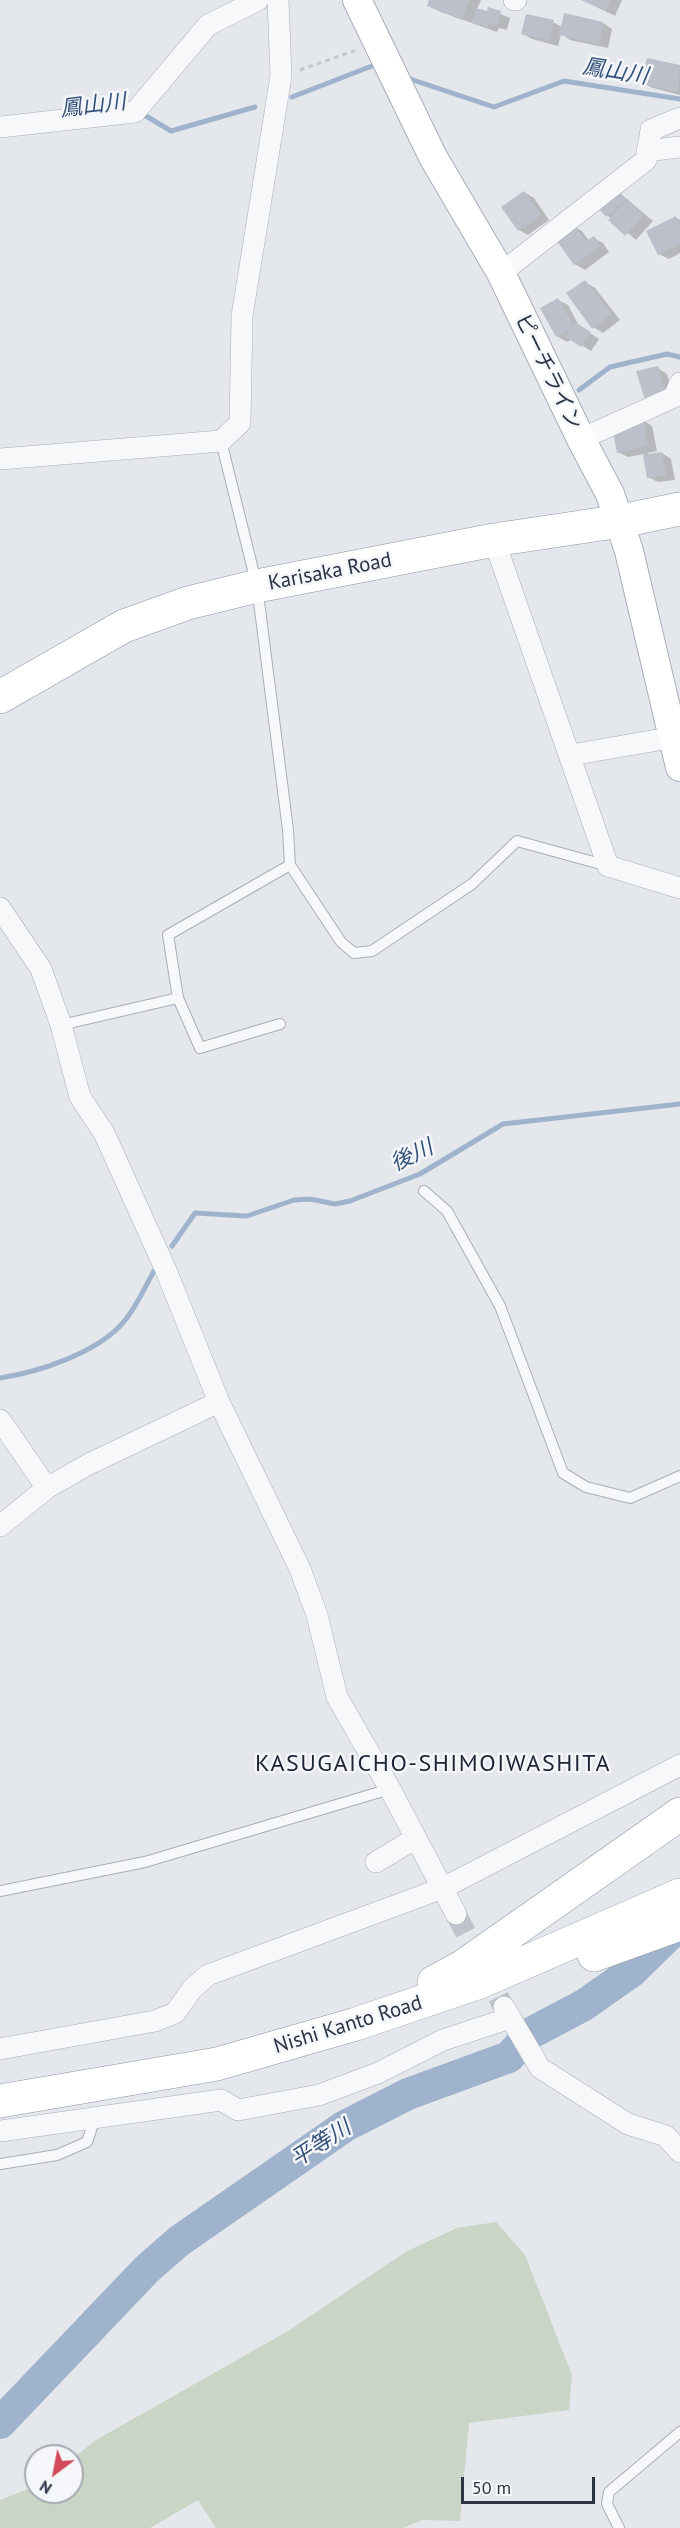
<!DOCTYPE html>
<html>
<head>
<meta charset="utf-8">
<style>
	body { margin:0 }
	#map { position:relative; width:680px; height:2528px; overflow:hidden; background:#e4e7ec; font-family:"PT Sans",sans-serif }
	canvas { display:block }
	.north { position:absolute; left:24px; top:2444px; width:60px; height:60px; box-sizing:border-box; background:#f4f6f9; border:2px solid #a4a8b1; border-radius:50%; rotate:212deg; font-size:16px; font-weight:700; line-height:24px; text-align:center; color:#2b3445 }
	.north::after { content:''; display:block; margin:auto; width:21px; height:27px; background:#d1495b; clip-path:polygon(50% 0,100% 100%,50% 72%,0 100%) }
	.scale { position:absolute; left:461px; top:2477px; width:134px; height:27px; box-sizing:border-box; border:3px solid #2b3445; border-top:0; padding-left:8px; font-size:18px; line-height:21px; white-space:nowrap; color:#2b3445; -webkit-text-stroke:4px #f4f6f9; paint-order:stroke }
</style>
</head>
<body>
<div id="map">
<canvas width="680" height="2528"></canvas>
<div class="north">N</div>
<div class="scale">50 m</div>
</div>
<script>
const ctx = document.querySelector('canvas').getContext('2d');
ctx.lineJoin = 'round';
function paint(path, color) { ctx.fillStyle = color; ctx.fill(path, 'evenodd'); }
function strokePath(path, color, width, dash) { ctx.strokeStyle = color; ctx.lineWidth = width; ctx.lineCap = dash ? 'butt' : 'round'; ctx.setLineDash(dash || []); ctx.stroke(path); }
function label(font, color, halo, rows, align = 'center') {
  ctx.font = font + ' "PT Sans","Noto Sans JP",sans-serif'; ctx.lineWidth = 5; ctx.setLineDash([]); ctx.textBaseline = 'middle'; ctx.strokeStyle = halo; ctx.fillStyle = color; for (const [text, x, y, turn = 0] of rows) {
    ctx.save(); ctx.translate(x, y); ctx.rotate((+turn || 0) * Math.PI / 180); ctx.textAlign = isNaN(turn) ? turn : align; if (halo) ctx.strokeText(text, 0, 0); ctx.fillText(text, 0, 0); ctx.restore();
  }
}
const green = new Path2D(`
	M496 2222 525 2255 572 2375 569 2410 469 2423 460 2521 422 2520 403 2528H216L198 2500 150 2528H0V2500L36 2486V2492H72V2459L96 2440 288 2331 407 2251 457 2228Z`);
const shadow = new Path2D(`
	M431 0H481L477 9 488 13 489 9 510 18 507 30 499 28 497 32 438 11 429 5Z
	M583 0H622L615 16Z
	M565 15 603 23 612 29 608 48 570 40 561 34 558 46 532 39 523 34 553 22 562 27Z
	M648 59 680 67V95L653 88 643 83Z
	M615 189 653 221 636 240 607 215Z
	M524 192 534 198 549 220 528 235 519 230Z
	M676 218 680 220V253L669 259 659 254Z
	M573 226 582 231 589 241 594 238 603 243 609 252 585 270 575 264Z
	M585 282 595 288 620 320 603 333 593 327Z
	M558 300 568 305 579 326 599 339 591 351 572 339 567 342 557 336 542 309Z
	M658 368 667 374 674 400 638 372Z
	M643 420 652 426 657 451 648 453 649 455 662 453 671 459 675 480 658 482 648 477 644 454 628 457 618 452Z`);
const stream = new Path2D(`
	M410 79 494 107 564 81 680 99
	M292 97 372 66
	M139 117 146 116 171 131 255 107
	M579 390 610 367 667 354 680 357
	M172 1246 195 1213 247 1216 294 1200 310 1199 335 1204 350 1201 420 1174 503 1124 680 1104
	M0 1378C39 1372 101 1352 126 1319 137 1305 145 1287 154 1271`);
const river = new Path2D(`
	M0 2423 147 2269 179 2241 345 2126 408 2094 509 2057 531 2033 584 2005 631 1972 680 1924`);
const building = new Path2D(`
	M429 0H469L462 20 427 6Z
	M581 0H610L605 11Z
	M488 7 501 11 497 26 489 24 488 27 472 23 476 8 487 11Z
	M564 13 603 22 599 44 559 35Z
	M526 14 554 20 549 41 521 34Z
	M647 58 680 65 678 92 641 84Z
	M615 187 626 199 606 217 596 205Z
	M524 191 541 215 518 231 501 207Z
	M627 199 644 215 625 236 608 220Z
	M676 216 680 224V243L658 255 646 231Z
	M573 224 586 241 594 236 601 246 574 265 554 237Z
	M585 280 612 314 592 329 566 293Z
	M558 298 573 325 575 322 591 332 581 347 566 337 570 329 556 337 540 308Z
	M658 366 665 395 645 400 636 371Z
	M643 419 648 446 617 453 612 427Z
	M662 452 666 475 647 478 643 455Z`);
const streetTunnel = new Path2D(`
	M456 1914 503 2006`);
const path = new Path2D(`
	M300 70 356 50`);
const lane = new Path2D(`
	M290 865 341 942 354 953 372 951 472 884 517 841 608 866
	M178 998 200 1048 280 1024
	M61 1025 178 998 168 935 290 865 288 830 257 586 221 441
	M424 1191 447 1211 500 1306 563 1473 586 1487 630 1498 680 1476
	M0 1891 145 1862 390 1789
	M0 2164 57 2155 87 2142 95 2118
	M619 2528 607 2504 609 2492 680 2432`);
const street = new Path2D(`
	M514 0H516
	M0 127 135 112 208 25 258 0
	M647 151 680 147
	M501 273 646 160 651 130 680 118
	M581 439 674 397 680 383
	M0 459 221 441 240 423 242 316 281 76 278 0
	M494 540 608 866 680 888
	M571 755 680 736
	M0 908 41 969 61 1025 80 1097 104 1133 165 1268 219 1402 300 1569 317 1615 337 1697 390 1789 456 1914
	M0 1420 47 1488
	M0 1526 47 1488 87 1465 219 1402
	M376 1862 416 1838
	M504 2007 540 2068 628 2124 666 2136 680 2152
	M0 2049 155 2021 175 2013 192 1989 208 1975 443 1888 680 1765
	M0 2131 221 2100 238 2110 319 2095 378 2073 443 2040 510 2018`);
const secondary = new Path2D(`
	M357 0 433 157 501 273 581 439 610 494 629 551 680 767`);
const highway = new Path2D(`
	M0 697 124 626 188 603 257 586 494 540 621 521 680 509
	M594 1955 680 1924
	M434 1982 462 1967 680 1814
	M0 2101 217 2064 356 2024 480 1982 680 1895`);
const streetNames = [
	["ピーチライン",548,372,64],
	["Karisaka Road",330,572,-11],
	["Nishi Kanto Road",348,2025,-17]
];
const waterNames = [
	["鳳山川",615,72,9],
	["鳳山川",93,106,-7],
	["後川",412,1156,-26],
	["平等川",321,2144,-33]
];
const quarterNames = [
	["KASUGAICHO-SHIMOIWASHITA",433,1764]
];
paint(green, '#c9d6c5');
paint(shadow, '#0003');
strokePath(stream, '#9fb4cc', 5);
strokePath(river, '#9fb4cc', 32);
paint(building, '#bbc0ca');
strokePath(streetTunnel, '#bfc3cb', 21, [21, 10]);
strokePath(lane, '#a9aeb7', 12);
strokePath(street, '#a9aeb7', 22);
strokePath(secondary, '#a9aeb7', 30);
strokePath(highway, '#8b94a3', 34);
strokePath(path, '#c2c5cb', 3, [4.5, 4.5]);
strokePath(lane, '#f7f8fa', 10);
strokePath(street, '#f7f8fa', 21);
strokePath(secondary, '#fff', 28);
strokePath(highway, '#fff', 33);
label('21px', '#2b3445', '#f4f6f9', streetNames);
label('italic 22px', '#34527a', '#f4f6f9', waterNames);
ctx.letterSpacing = '1.5px';
label('24px', '#1d2536', '#f4f6f9', quarterNames);
ctx.letterSpacing = '0px';
</script>
</body>
</html>
